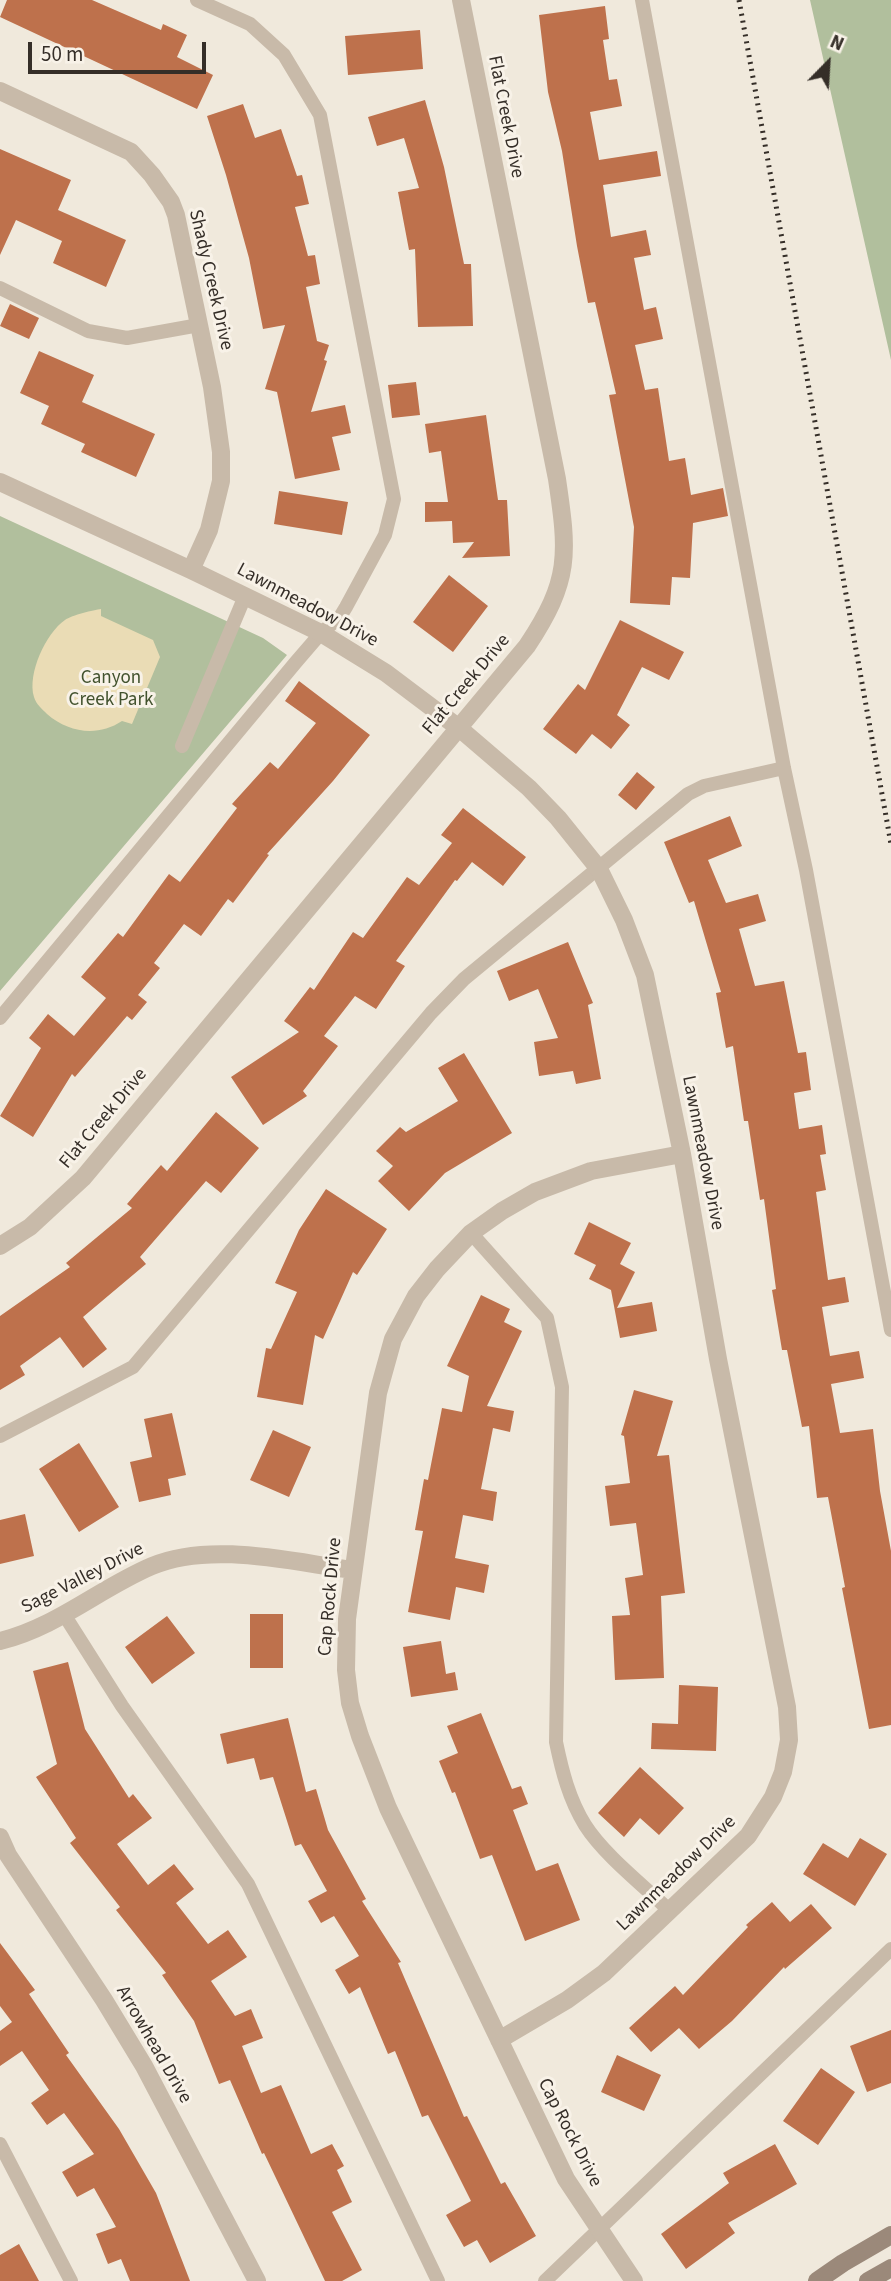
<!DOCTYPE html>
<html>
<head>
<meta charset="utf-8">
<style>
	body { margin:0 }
	#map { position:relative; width:891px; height:2281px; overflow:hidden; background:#f0e9dc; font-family:"Source Sans 3",sans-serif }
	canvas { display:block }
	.north { position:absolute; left:793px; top:28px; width:70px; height:70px; -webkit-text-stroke:5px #f8f2e8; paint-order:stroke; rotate:24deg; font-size:19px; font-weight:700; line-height:28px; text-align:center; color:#352e28 }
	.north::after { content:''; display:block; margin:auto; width:24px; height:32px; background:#352e28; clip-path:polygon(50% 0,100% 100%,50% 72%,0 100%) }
	.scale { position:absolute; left:28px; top:42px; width:178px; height:32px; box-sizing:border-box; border:4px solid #352e28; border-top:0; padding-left:9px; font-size:21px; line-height:24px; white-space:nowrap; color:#352e28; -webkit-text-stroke:5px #f8f2e8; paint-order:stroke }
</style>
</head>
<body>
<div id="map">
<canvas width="891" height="2281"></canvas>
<div class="north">N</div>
<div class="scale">50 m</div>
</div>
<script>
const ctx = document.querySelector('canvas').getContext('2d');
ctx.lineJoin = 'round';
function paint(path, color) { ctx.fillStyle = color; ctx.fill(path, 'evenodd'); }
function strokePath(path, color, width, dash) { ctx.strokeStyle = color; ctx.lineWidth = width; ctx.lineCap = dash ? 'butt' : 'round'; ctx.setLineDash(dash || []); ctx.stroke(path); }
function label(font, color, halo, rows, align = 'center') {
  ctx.font = font + ' "Source Sans 3",sans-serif'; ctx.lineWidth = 6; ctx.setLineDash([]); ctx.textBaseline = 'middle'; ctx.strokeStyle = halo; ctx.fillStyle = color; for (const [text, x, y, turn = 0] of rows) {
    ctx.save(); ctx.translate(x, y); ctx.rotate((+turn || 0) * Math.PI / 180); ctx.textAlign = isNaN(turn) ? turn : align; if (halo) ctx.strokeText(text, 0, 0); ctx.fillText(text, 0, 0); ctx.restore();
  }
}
const green = new Path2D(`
	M810 0H891V360Z
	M0 516 263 638 287 655 0 991Z`);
const sand = new Path2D(`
	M101 609V616L153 640 160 657 132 724 122 721C98 737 69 733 47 714 42 709 36 704 34 697 27 674 46 633 65 620 72 615 94 610 101 609Z`);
const building = new Path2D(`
	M7 0H92L161 30 163 24 187 35 177 57 213 75 197 109 0 17Z
	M605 6 609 39 603 40 609 80 617 79 622 106 590 112 599 160 657 151 661 176 603 185 611 237 646 230 651 255 634 258 644 310 656 307 663 339 635 345 645 390 658 388 669 461 685 458 691 495 723 488 728 516 693 523 690 578 672 577 670 605 630 603 634 527 609 395 616 394 595 302 588 303 577 246 562 151 548 92 539 15Z
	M420 30 423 69 348 75 345 36Z
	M425 100 444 167 464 264H471L473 326 418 327 415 249 409 250 398 192 419 188 404 138 377 146 368 117Z
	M243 104 255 138 281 129 297 176 302 175 309 204 295 207 308 256 315 255 320 284 306 287 317 341 329 345 324 360 327 361 311 412 345 405 351 433 332 437 340 470 295 479 277 392 265 389 285 325 263 329 249 258 226 175 207 116Z
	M0 149 71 180 58 210 126 240 106 287 53 263 62 241 16 220 0 255Z
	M10 304 39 318 29 339 0 326Z
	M39 351 94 375 82 402 155 434 136 477 81 452 85 444 41 424 49 406 20 393Z
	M416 382 420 415 392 418 388 385Z
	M486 415 498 500H507L510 556 462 558 474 542 453 543 452 521 425 522V502H448L441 451 429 453 425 424Z
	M279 491 348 502 342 535 274 524Z
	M449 575 488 606 453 652 413 622Z
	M620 620 684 652 669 680 642 667 617 715 630 725 611 749 592 734 576 754 543 729 578 684 585 690Z
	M299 681 370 735 333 781 267 854 269 855 233 903 228 899 201 936 184 924 154 963 160 968 138 995 147 1002 132 1020 127 1016 75 1077 72 1074 33 1137 0 1116 41 1048 29 1038 48 1014 74 1036 106 998 81 977 118 933 123 937 169 874 180 882 237 808 232 804 270 762 278 769 316 723 285 701Z
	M637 772 655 787 636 810 618 795Z
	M463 808 526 857 503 886 472 862 457 881 455 880 396 961 405 966 376 1009 355 996 324 1036 338 1046 303 1091 307 1096 263 1125 231 1077 299 1032 284 1021 310 987 314 990 353 932 363 938 407 877 419 885 452 843 441 835Z
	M730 816 742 846 708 860 726 903 758 894 766 921 739 929 755 986 784 981 798 1053 806 1052 811 1090 794 1093 799 1129 822 1125 826 1154 820 1155 826 1190 816 1192 828 1280 845 1277 849 1302 822 1307 830 1356 859 1351 864 1378 831 1384 840 1433 873 1429 880 1491 891 1551V1725L869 1729 842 1588 845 1587 828 1497 817 1498 809 1426 802 1427 787 1350H782L772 1290 776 1289 764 1199 760 1200 748 1121H744L733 1046 726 1048 716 993 721 992 694 901 689 903 664 842Z
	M568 942 593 1003 588 1005 601 1079 576 1084 573 1071 539 1076 534 1042 558 1038 538 989 509 1001 497 971Z
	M464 1053 512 1133 445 1173 409 1211 378 1181 393 1166 376 1151 400 1127 406 1132 458 1101 438 1068Z
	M216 1112 259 1148 221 1193 206 1181 140 1257 146 1264 83 1317 107 1349 83 1368 60 1337 20 1366 25 1375 0 1390V1316L70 1267 66 1263 132 1208 127 1204 161 1165 167 1171Z
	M326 1189 387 1229 357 1275 353 1272 323 1339 315 1335 303 1405 257 1397 266 1348 271 1349 297 1292 275 1283 299 1230Z
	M589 1222 631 1243 620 1264 635 1272 617 1308 652 1302 657 1331 620 1338 611 1290 589 1279 596 1265 574 1254Z
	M481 1295 510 1309 504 1322 522 1331 487 1406 514 1411 510 1432 493 1428 481 1489 497 1492 493 1521 463 1515 455 1558 489 1565 484 1593 456 1587 450 1620 408 1612 423 1531 415 1530 424 1479 428 1480 442 1408 462 1412 469 1376 447 1366Z
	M634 1390 673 1401 657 1456 669 1455 685 1593 661 1596 664 1678 615 1680 612 1616 630 1615 625 1578 643 1575 636 1523 610 1526 605 1486 630 1483 624 1436 621 1435Z
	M172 1413 186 1475 168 1479 171 1495 139 1502 130 1462 152 1457 144 1419Z
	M273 1430 311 1447 289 1497 250 1480Z
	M79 1443 119 1507 79 1532 39 1469Z
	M25 1514 34 1556 0 1564V1520Z
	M250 1614H283V1668H250Z
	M167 1616 195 1653 152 1684 125 1647Z
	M441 1641 446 1674 455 1672 458 1690 411 1697 403 1647Z
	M68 1662 85 1729 129 1798 133 1794 152 1818 117 1844 148 1885 174 1864 194 1889 176 1903 208 1944 228 1930 247 1957 211 1981 235 2016 251 2009 263 2038 242 2046 261 2093 281 2085 311 2154 332 2144 344 2166 337 2170 352 2202 332 2212 362 2270 342 2281H325L264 2153 262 2154 230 2080 219 2084 194 2021 162 1975 166 1973 116 1910 120 1907 70 1843 76 1838 36 1777 57 1764 33 1671Z
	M679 1685 718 1687 716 1751 651 1749 652 1723 678 1724Z
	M481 1713 512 1789 521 1786 528 1804 513 1810 536 1871 558 1863 580 1920 525 1941 492 1855 480 1859 455 1792 452 1793 439 1761 458 1753 447 1726Z
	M288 1718 306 1792 316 1789 328 1830 366 1899 362 1901 401 1962 398 1963 464 2117 467 2116 501 2184 505 2182 536 2236 490 2263 477 2240 464 2247 446 2215 471 2201 428 2115 422 2117 395 2051 388 2054 360 1987 349 1994 335 1970 359 1956 334 1916 321 1923 308 1901 327 1891 301 1844 295 1846 273 1777 260 1780 254 1758 227 1764 220 1734Z
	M640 1767 684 1808 659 1835 640 1818 624 1837 598 1813Z
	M860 1838 887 1854 855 1906 803 1874 823 1843 848 1858Z
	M772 1902 790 1922 811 1904 832 1928 785 1969 784 1967 732 2021 699 2049 679 2028 651 2052 629 2028 675 1986 683 1995 748 1927 746 1925Z
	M0 1943 35 1990 29 1994 69 2053 66 2055 119 2129 156 2193 190 2281H130L121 2259 108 2264 96 2234 116 2227 94 2188 77 2197 62 2172 94 2154 64 2113 47 2125 31 2103 49 2090 22 2051 0 2066V2031L12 2022 0 2006Z
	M891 2030V2083L867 2092 850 2046Z
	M617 2055 661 2075 644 2111 601 2092Z
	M821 2068 855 2092 818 2145 783 2121Z
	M775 2144 797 2184 728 2223 735 2233 686 2269 661 2234 729 2183 723 2173Z
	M19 2244 39 2281H0V2255Z`);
const lane = new Path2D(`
	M642 0 784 768 806 870 891 1330
	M0 288 88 331 127 338 199 325
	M182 746 245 596
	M0 1018 296 662 321 633 340 617 346 607 385 535 394 499 320 115 284 55 250 24 197 0
	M471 1233 547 1318 562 1387 556 1742C562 1771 569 1799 585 1825 604 1855 644 1886 670 1911
	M0 1436 133 1367 431 1013 464 979 688 794 704 786 784 768
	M65 1616 122 1706 248 1884 438 2281
	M0 2144 71 2281
	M545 2281 891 1949`);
const street = new Path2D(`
	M0 91 131 152 152 175 171 202 176 215 212 387 221 452V481L209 530 191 570
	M0 482 191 570 321 633 386 673 459 728 529 788 558 818 599 869 624 920 645 975 682 1154 718 1359 787 1707 789 1740 783 1772 773 1797 748 1836 604 1973 567 2000 499 2040
	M0 1246 30 1227 83 1178 527 646C571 580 568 554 557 479L461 0
	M0 1641C57 1627 100 1588 152 1566 211 1541 292 1562 353 1570
	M0 1837 8 1855 104 2000 144 2066 257 2281
	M634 2281 566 2179 388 1808 360 1736 350 1703 346 1670 347 1619 378 1393 393 1339 416 1296 437 1269 471 1233 502 1211 535 1192 591 1171 682 1154`);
const secondary = new Path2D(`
	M817 2281 843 2263 891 2235
	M868 2281 891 2268`);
const rail = new Path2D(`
	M739 0 891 844`);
const streetNames = [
	["Flat Creek Drive",505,117,79],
	["Shady Creek Drive",210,280,77],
	["Lawnmeadow Drive",307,606,28],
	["Flat Creek Drive",467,685,-50],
	["Flat Creek Drive",104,1119,-50],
	["Lawnmeadow Drive",702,1153,79],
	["Sage Valley Drive",83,1579,-27],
	["Cap Rock Drive",331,1597,-85],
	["Lawnmeadow Drive",677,1874,-44],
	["Arrowhead Drive",153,2045,60],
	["Cap Rock Drive",569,2133,63]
];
const parkNames = [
	["Canyon",111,679],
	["Creek Park",111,701]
];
paint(green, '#b1bf9d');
paint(sand, '#eadcb5');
paint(building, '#be714c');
strokePath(lane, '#c8baa9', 14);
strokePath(street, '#c8baa9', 18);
strokePath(secondary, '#9b897a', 18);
strokePath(rail, '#352e28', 5, [2, 5]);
label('19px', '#352e28', '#f8f2e8', streetNames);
label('19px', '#42522e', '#f8f2e8', parkNames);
</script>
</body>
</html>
